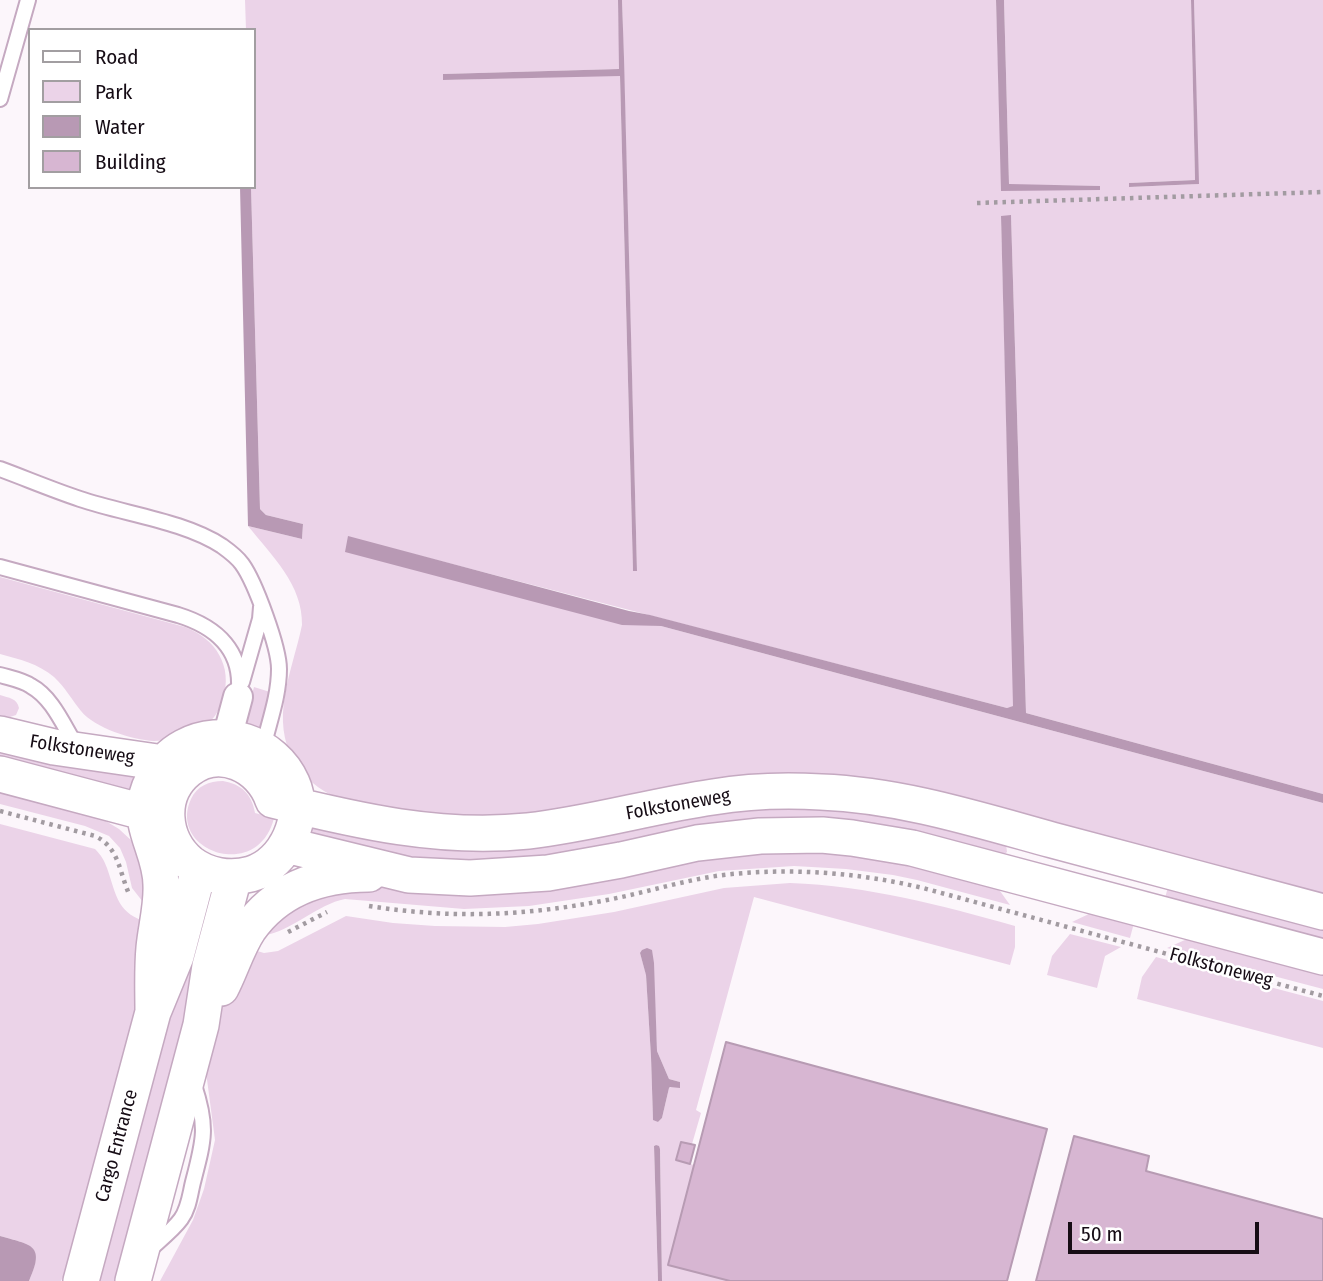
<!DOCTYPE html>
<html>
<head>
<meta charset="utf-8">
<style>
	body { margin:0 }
	#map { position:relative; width:1323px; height:1281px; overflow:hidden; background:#fcf6fb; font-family:"Fira Sans Condensed",sans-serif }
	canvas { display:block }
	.legend { position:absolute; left:28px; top:28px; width:228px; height:161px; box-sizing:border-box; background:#fff; border:2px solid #a29ea1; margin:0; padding:9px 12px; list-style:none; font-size:21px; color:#160c15 }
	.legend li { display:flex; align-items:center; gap:14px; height:35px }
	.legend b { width:35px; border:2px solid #a29ea1 }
	.scale { position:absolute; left:1068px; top:1222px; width:191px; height:32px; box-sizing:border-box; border:4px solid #160c15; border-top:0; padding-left:9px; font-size:21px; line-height:24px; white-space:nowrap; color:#160c15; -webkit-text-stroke:5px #fff; paint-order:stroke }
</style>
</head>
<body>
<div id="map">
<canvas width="1323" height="1281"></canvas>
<ul class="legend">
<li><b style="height:9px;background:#fff"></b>Road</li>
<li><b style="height:19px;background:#ebd3e8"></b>Park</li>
<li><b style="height:19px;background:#b899b4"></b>Water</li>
<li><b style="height:19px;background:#d7b6d2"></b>Building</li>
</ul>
<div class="scale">50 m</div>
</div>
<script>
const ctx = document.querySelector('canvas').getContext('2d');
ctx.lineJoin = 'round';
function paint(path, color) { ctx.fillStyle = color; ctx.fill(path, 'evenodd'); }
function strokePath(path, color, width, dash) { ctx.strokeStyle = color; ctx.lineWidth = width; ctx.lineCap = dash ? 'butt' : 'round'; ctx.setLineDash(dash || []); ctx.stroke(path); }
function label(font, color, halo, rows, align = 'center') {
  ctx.font = font + ' "Fira Sans Condensed",sans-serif'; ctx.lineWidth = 5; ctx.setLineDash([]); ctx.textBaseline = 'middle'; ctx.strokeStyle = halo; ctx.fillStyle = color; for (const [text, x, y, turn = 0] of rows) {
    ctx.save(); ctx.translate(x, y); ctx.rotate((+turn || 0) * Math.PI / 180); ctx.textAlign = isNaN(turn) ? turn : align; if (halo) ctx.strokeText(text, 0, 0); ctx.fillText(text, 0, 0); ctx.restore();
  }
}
const green = new Path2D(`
	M245 0H618L620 69 443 74 444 80 620 75 633 570 637 571 622 0H996L1002 191 1100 186 1009 185 1004 0H1191L1195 180 1129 183 1130 187 1198 184 1194 0H1323V794L1026 713 1011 216H1001L1014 706 1007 708 348 537 650 625 661 626 1323 803V898L944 797 588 808 457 820 341 800C296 780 276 745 285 695 289 671 297 649 302 625 303 585 272 556 248 526L302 539 303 524 266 515 260 509 251 187H254V30H246Z
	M0 577 185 627C216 639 233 666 223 699 220 707 216 717 209 722 202 727 192 729 185 733 174 737 166 741 154 741 132 740 95 728 81 711 72 700 65 687 54 677 39 664 19 659 0 654Z
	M254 687 270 692 259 732 243 728Z
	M0 695C9 698 17 698 19 708L16 715 10 717 0 715Z
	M0 740 140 778 134 796 0 760Z
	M223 781C241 784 252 794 255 813L274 818C258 883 167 851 191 799 197 786 209 781 223 781Z
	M0 790 84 813 104 820 119 829 133 842 146 865 143 902 132 888 126 862 120 848 109 836 85 826 0 804Z
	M753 806 874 811 1006 844 1007 852 1002 856 903 833 537 861 417 863 306 835 309 822 353 833Z
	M0 824 95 849C101 855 104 860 107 868 117 897 117 914 150 923L135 1024 75 1251 61 1281H29C45 1244 31 1245 0 1236Z
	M846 850 991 885 1000 891 1010 905 917 880 893 875 846 869 794 866 719 871 609 894 529 906 464 909 345 899C318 904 290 932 265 935L290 905 365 886 430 892 717 853Z
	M790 883C869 886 940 905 1015 926V947L1010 965 754 897 696 1110 701 1113 692 1144 681 1142 676 1160 694 1165 730 1281H662L660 1149 656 1145 654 1146 658 1281H160L193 1220 204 1189 215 1140 206 1072 219 1013 247 948 264 953 278 951 346 916 393 923 435 926 505 927 538 924 614 912 724 888ZM652 952 657 1051 669 1079 680 1082 669 1088 662 1118 658 1122 653 1119 651 1057 646 974 640 953Z
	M1168 887 1323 924V944L1165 898Z
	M1093 912 1135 919 1130 938 1072 922Z
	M191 934 211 940 120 1281H99Z
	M1070 934 1121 947 1105 956 1097 988 1047 975 1052 956Z
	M1197 938 1323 970V989L1167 948 1187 939Z
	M1156 957 1323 1001V1048L1137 999 1142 977Z`);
const water = new Path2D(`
	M618 0H622L624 58 637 571H633L620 76 443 80V74L619 69Z
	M996 0H1004L1009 184 1100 186V190L1001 191Z
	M1191 0H1194L1199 184 1129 187V183L1195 180Z
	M240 187H251L260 509 266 515 303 524 302 539 248 526Z
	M1011 215 1026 713 1323 794V803L661 626 622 625 345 552 348 536 629 611 650 615 1007 708 1013 706 1001 216Z
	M647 948 652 950 654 963 657 1051 669 1079 680 1082V1088L670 1087 669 1088 662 1118 658 1122 653 1120 651 1057 646 975 640 953 642 950Z
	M656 1145 659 1146 660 1149 662 1281H658L654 1146Z
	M0 1236C31 1245 46 1244 29 1281H0Z`);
const building = new Path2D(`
	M726 1042 1047 1129 1007 1281H730L668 1265Z
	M1074 1136 1149 1156 1146 1171 1323 1219V1281H1036Z
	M681 1142 695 1145 690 1164 676 1160Z`);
const path = new Path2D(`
	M977 203 1323 192
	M0 811 95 836C120 848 119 873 130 896
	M369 906C451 919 526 916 607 900 649 892 690 878 732 874 797 868 860 873 923 888L1323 996
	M288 932 327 912`);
const service = new Path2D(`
	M0 99 28 0
	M0 469C27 479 53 490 80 499 124 514 184 521 222 546 229 551 237 557 242 564 255 582 279 647 279 669 279 696 269 722 263 748
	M0 567 178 615C217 627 245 652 238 697
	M0 675C10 678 22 680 31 686 53 698 64 727 77 747
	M242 682 260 619 261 607
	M150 1249C160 1240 173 1230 181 1219 189 1208 190 1194 193 1182 204 1140 208 1127 194 1085`);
const minor = new Path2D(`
	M227 738 238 697`);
const tertiary = new Path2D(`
	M0 734 54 747 164 763
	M0 774 166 818
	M286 845 409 875 470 878 548 873 621 860 697 843 760 836 822 835 852 838 912 848 957 860 1323 957
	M221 988C231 969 237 947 249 929 278 888 321 874 369 874
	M153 1012C153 991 152 969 154 948 156 927 162 906 161 885 161 862 150 844 146 823 140 794 158 761 184 747 222 726 274 742 292 783 307 816 286 864 251 874 230 880 207 876 190 863 162 839 157 795 188 770 219 745 261 765 273 800 358 821 440 840 528 831 591 824 651 806 713 797 749 791 785 790 821 792 900 795 976 819 1052 840 1142 864 1233 888 1323 912
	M81 1281 153 1012 176 956 199 869
	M133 1281 201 1025 210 966 234 877`);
const streetNames = [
	["Folkstoneweg",82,750,9],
	["Folkstoneweg",678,805,-10],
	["Folkstoneweg",1221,968,15],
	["Cargo Entrance",117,1146,-75]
];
paint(green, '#ebd3e8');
paint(water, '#b899b4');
paint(building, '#d7b6d2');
strokePath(building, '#b79bb3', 2);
strokePath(service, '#c5a9c1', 18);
strokePath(minor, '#c5a9c1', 32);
strokePath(tertiary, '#c5a9c1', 38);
strokePath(path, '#a29ba1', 4.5, [3.5, 5]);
strokePath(service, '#fff', 14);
strokePath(minor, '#fff', 28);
strokePath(tertiary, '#fff', 35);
label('19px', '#160c15', '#fff', streetNames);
</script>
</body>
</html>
